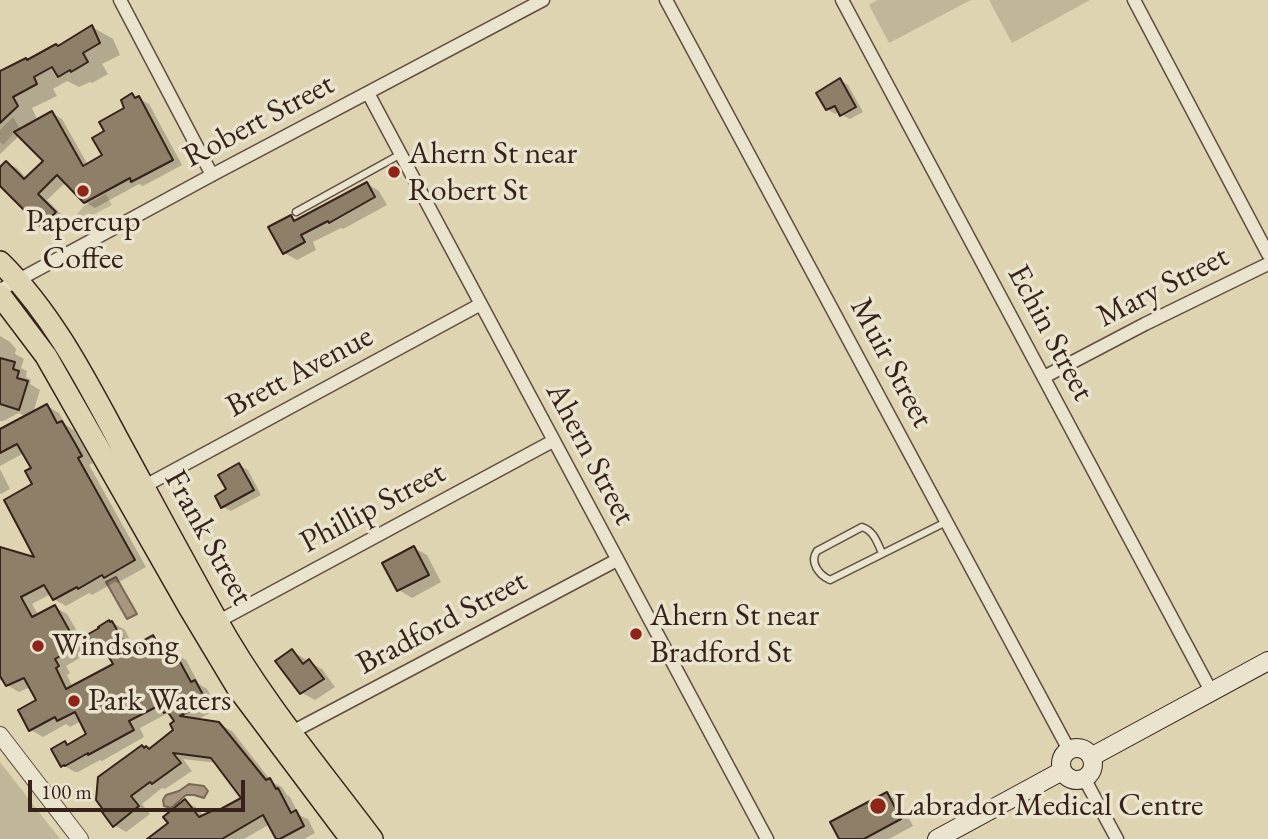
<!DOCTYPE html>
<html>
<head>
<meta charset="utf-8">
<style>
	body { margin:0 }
	#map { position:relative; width:1268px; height:839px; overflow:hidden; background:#dfd4b2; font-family:"EB Garamond",serif }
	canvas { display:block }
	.scale { position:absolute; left:28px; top:780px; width:217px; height:32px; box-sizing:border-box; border:4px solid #36221a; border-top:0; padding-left:9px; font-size:21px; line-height:24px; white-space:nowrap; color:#36221a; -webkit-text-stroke:5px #eae3cd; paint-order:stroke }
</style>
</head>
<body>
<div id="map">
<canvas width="1268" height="839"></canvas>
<div class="scale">100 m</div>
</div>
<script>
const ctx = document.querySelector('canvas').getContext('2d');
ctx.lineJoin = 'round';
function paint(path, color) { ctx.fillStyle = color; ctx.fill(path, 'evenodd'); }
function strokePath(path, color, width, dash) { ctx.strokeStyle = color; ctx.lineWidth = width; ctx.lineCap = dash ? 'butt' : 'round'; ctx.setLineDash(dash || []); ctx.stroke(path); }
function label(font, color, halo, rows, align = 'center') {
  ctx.font = font + ' "EB Garamond",serif'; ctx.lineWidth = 7; ctx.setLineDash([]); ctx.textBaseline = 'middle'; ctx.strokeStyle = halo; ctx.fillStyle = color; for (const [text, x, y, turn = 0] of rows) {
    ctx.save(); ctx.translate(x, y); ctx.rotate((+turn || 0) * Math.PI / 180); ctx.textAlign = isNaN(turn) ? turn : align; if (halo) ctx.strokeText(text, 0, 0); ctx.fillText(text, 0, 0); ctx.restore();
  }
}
const green = new Path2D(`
	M877 0H971L889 43 869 5Z
	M989 0H1090L1012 43Z
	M13 117 20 129 12 133 13 134 3 145 0 142V130Z
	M106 194 112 205 81 221 76 215 84 206Z
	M0 762 60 839H0Z`);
const water = new Path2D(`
	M116 577 137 614 127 619 106 582Z
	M189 784 204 786 208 791 204 798 194 795H186L171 808 164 806 163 800 166 795 179 791Z`);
const shadow = new Path2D(`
	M92 27 113 39 120 55 102 64 108 74 92 83 90 82 79 87 67 81 53 89 57 96 32 108 38 121 52 113 62 119 88 165 104 155 107 132 126 109 132 95 149 104 182 165 143 186 139 184 95 208 85 202 66 182 47 200 65 218 52 232 42 226 0 183V170L7 163 17 168 27 179 45 161 20 135 0 154V69L4 71 28 61 59 48Z
	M840 80 848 85 863 112 850 119 842 115 840 111 835 114 827 109Z
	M367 184 379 191 387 205 343 229 341 228 313 242 316 250 297 260 284 253 291 217 297 221Z
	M0 336 10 342 16 349 15 354 24 359 21 368 27 371 26 377 31 380 30 384 40 390 33 413 47 406 59 413 66 425 74 430 93 463 89 465 146 567 117 583 115 582 92 595 89 593 66 606 54 599 51 594 32 604 39 616 55 607 67 614 82 640 113 623 125 630 134 648 153 637 165 644 171 655 174 653 186 660 199 684 207 689 218 709 196 720 219 724 232 731 272 782 282 787 287 795 290 797 299 815 308 819 315 833 304 839H278L270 824 244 839H150L171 823 185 801 197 808 204 817 218 812 244 798 217 763 183 759 192 771 165 789 162 788 142 804 150 814 126 832 114 825 142 747 150 750 176 731V721L173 716 168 713 140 728 144 737 102 761 100 760 78 772H75L63 765 65 743 69 745 88 734 81 721 70 727 66 724 43 737 31 730 38 701 30 687 19 692 7 685 5 682 0 680V550L38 560 33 469 24 453 0 466V435L26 417 19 413 3 421H0ZM107 651 115 665 73 688 67 675 70 673 66 666 90 652 98 657Z
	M239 465 248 470 261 495 231 511 223 507Z
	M0 469 10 489 1 494 0 493Z
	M414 548 427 555 441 582 412 598 399 590 385 564Z
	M292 651 305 659 308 662H309L322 669 335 687 315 700 302 693Z
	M887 794 900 801 913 826 889 839H841Z`);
const building = new Path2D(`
	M92 25 100 43 83 53 88 62 71 72 70 70 58 77 52 67 34 77 37 84 13 97 18 106 0 123V71L26 58 27 60 56 44 58 46Z
	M840 78 856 107 840 116 835 106 826 110 816 93Z
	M132 93 135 98 139 96 173 160 131 182 130 178 84 203 57 175 38 194 56 212 41 227 0 186V167L6 161 24 179 43 161 14 132 52 111 83 166 102 155 92 138 104 131 99 122 124 108 121 100Z
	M367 182 375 197 329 223 328 221 301 235 305 242 283 254 268 227 291 215 294 221Z
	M0 358 15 362 13 369 19 371 17 378 28 381 19 410 0 404Z
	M47 404 57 423 62 421 76 445 82 456 78 458 135 560 104 578 102 575 78 589 77 587 53 600 44 585 21 597 32 617 55 605 78 646 55 659 59 666 56 668 66 689 113 664 100 642 85 651 78 640 99 628 98 627 109 620 110 622 112 621 128 649 153 635 164 656 174 651 191 682 195 680 207 702 180 716 219 722 266 780 270 778 276 789 278 788 291 813 296 810 304 826 280 839H276L263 815 222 839H147L168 823 163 817 185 799 199 817 216 809 217 811 241 798 211 758 173 753 181 763 152 784 150 782 131 796 139 806 113 827 102 812 104 811 96 800 98 777 142 745 144 748 146 746 149 749 173 730 170 724 174 721 167 711 164 713 158 706 129 721 134 730 88 755V753L65 766 64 765 61 767 51 749 65 741 67 745 86 734 75 712 57 721 55 717 29 731 18 710 36 700 24 678 6 686 0 676V547L34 557 4 500 32 484 25 471 31 468 17 444 0 453V429Z
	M239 463 254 490 221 508 215 496 226 489 218 475Z
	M414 546 429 575 397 591 382 563Z
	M292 649 303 664 309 659 324 679 300 694 275 661Z
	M887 792 901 819 864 839H839L830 822Z`);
const service = new Path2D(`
	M296 212 401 154
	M882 553C877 542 874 531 862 527L817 551C809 562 819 575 830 580L946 522`);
const minor = new Path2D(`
	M120 0 212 175
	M666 0 1069 750
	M842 0 1211 691
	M1134 0 1268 254
	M368 93 767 839
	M0 290 212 175 543 0
	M1044 377 1145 324 1268 264
	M143 487 481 304
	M217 622 553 441
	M292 732 617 560
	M1084 778 1117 839`);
const tertiary = new Path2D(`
	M0 735 80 839`);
const secondary = new Path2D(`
	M1061 764a16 16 0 1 1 32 0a16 16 0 1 1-32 0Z
	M1091 757 1268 661
	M937 839 1062 771`);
const trunk = new Path2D(`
	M0 262C53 314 87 382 122 447 153 504 184 562 216 619 259 697 318 767 372 839
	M0 295 46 356 189 607 237 687 351 839`);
const markers = [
	[394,172,7,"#8f2418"],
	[83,191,7,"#8f2418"],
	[636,634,7,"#8f2418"],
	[38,646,7,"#8f2418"],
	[74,701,7,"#8f2418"],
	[878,806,9,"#8f2418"]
];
const streetNames = [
	["Robert Street",259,121,-28],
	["Mary Street",1163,287,-27],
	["Echin Street",1050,333,62],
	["Muir Street",891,363,62],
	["Brett Avenue",300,372,-28],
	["Ahern Street",590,454,62],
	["Phillip Street",373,508,-28],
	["Frank Street",208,538,61],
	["Bradford Street",442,623,-28]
];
const poiNames = [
	["Ahern St near",408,154],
	["Robert St",408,191],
	["Papercup",83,222,"center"],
	["Coffee",83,259,"center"],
	["Ahern St near",650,616],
	["Bradford St",650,653],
	["Windsong",52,646],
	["Park Waters",88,701],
	["Labrador Medical Centre",894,806]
];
paint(green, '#c2b698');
paint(water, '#a6977e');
strokePath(water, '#796856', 2);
paint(shadow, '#0003');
paint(building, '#8e7f69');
strokePath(building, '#36221a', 2);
strokePath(service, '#604e40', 9);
strokePath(minor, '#604e40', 15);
strokePath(tertiary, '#604e40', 18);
strokePath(secondary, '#36221a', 20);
strokePath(trunk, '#36221a', 24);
strokePath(service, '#eae3cd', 6);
strokePath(minor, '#eae3cd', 12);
strokePath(tertiary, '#eae3cd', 16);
strokePath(secondary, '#eae3cd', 18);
strokePath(trunk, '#dfd4b2', 21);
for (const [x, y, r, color] of markers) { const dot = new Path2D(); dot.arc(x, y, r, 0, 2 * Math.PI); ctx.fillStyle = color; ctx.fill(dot); strokePath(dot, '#eae3cd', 2.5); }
label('32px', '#36221a', '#eae3cd', streetNames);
label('32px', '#36221a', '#eae3cd', poiNames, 'left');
</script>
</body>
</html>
